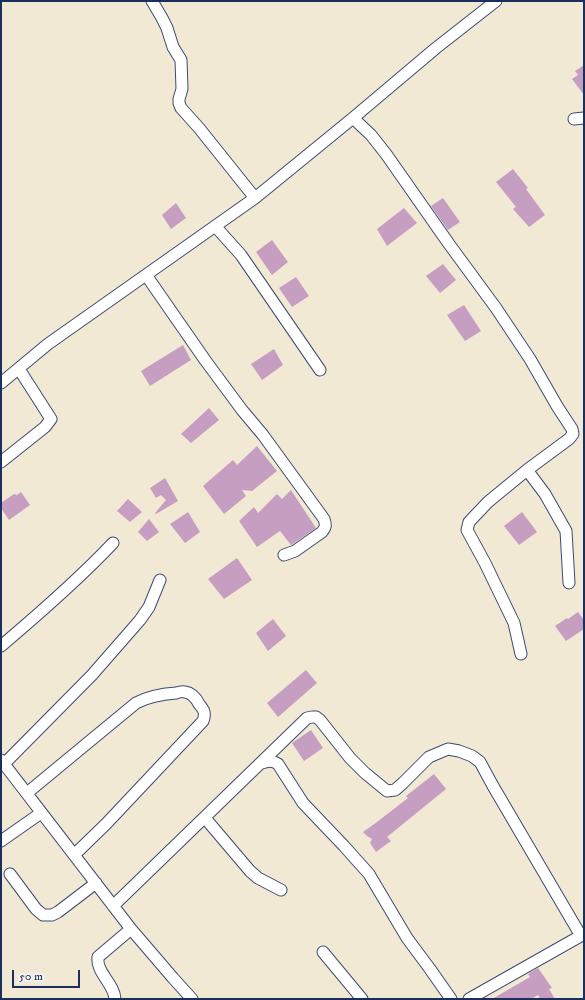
<!DOCTYPE html>
<html>
<head>
<meta charset="utf-8">
<style>
	body { margin:0 }
	#map { position:relative; width:585px; height:1000px; overflow:hidden; background:#f2e9d5; font-family:"IM FELL DW Pica",serif }
	canvas { display:block }
	.frame { position:absolute; inset:0; border:2px solid #1b2f5e; pointer-events:none }
	.scale { position:absolute; left:12px; top:970px; width:68px; height:18px; box-sizing:border-box; border:2px solid #1b2f5e; border-top:0; padding-left:5px; font-size:12px; line-height:14px; white-space:nowrap; color:#1b2f5e; -webkit-text-stroke:3px #f6f6f2; paint-order:stroke }
</style>
</head>
<body>
<div id="map">
<canvas width="585" height="1000"></canvas>
<div class="frame"></div>
<div class="scale">50 m</div>
</div>
<script>
const ctx = document.querySelector('canvas').getContext('2d');
ctx.lineJoin = 'round';
function paint(path, color) { ctx.fillStyle = color; ctx.fill(path, 'evenodd'); }
function strokePath(path, color, width, dash) { ctx.strokeStyle = color; ctx.lineWidth = width; ctx.lineCap = dash ? 'butt' : 'round'; ctx.setLineDash(dash || []); ctx.stroke(path); }
const building = new Path2D(`
	M584 65V95L572 79 578 75 575 71Z
	M513 169 528 188 526 189 545 215 529 227 513 209 516 207 496 182Z
	M443 198 460 222 448 230 431 206Z
	M176 203 186 218 171 229 162 215Z
	M404 208 417 223 387 246 377 229Z
	M272 240 288 262 272 275 256 252Z
	M443 264 456 280 440 293 426 276Z
	M296 277 309 296 292 307 279 288Z
	M464 305 481 331 465 341 447 315Z
	M183 345 191 360 150 386 141 371Z
	M274 349 283 365 262 380 251 364Z
	M209 408 219 420 191 443 181 434Z
	M257 446 277 471 252 491 242 490 246 496 224 514 203 486 233 460 237 465Z
	M165 478 178 501 156 514 155 513 166 500 161 495 156 498 150 488Z
	M291 490 316 528 291 545 280 531 257 547 239 521 254 507 258 513 277 494 282 499Z
	M21 492 30 505 9 520 1 508V503L14 494 17 495Z
	M128 499 142 512 130 522 117 511Z
	M188 512 200 532 185 543 170 524Z
	M522 512 537 532 519 545 504 526Z
	M149 519 159 532 147 541 138 532Z
	M237 558 252 580 224 599 208 579Z
	M578 612 584 620V629L566 641 555 626 567 618 568 619Z
	M273 619 286 636 268 651 256 633Z
	M306 670 317 683 278 717 267 703Z
	M311 730 323 748 304 761 292 743Z
	M434 774 446 789 387 837 391 841 376 852 370 843 372 839 367 836 363 832 377 822 408 798 406 796Z
	M538 968 552 988 549 989 555 999H540L538 995 531 999H492L530 977 528 974Z`);
const minor = new Path2D(`
	M152 1 162 18 167 28 173 47 181 60 182 89 179 99V103L181 108 199 128 255 198
	M353 118 371 135 386 154 449 244 496 308 530 359 557 406 572 429 573 434 569 439 527 470 488 502 469 522 467 530 485 563 514 623 521 654
	M574 119 584 118
	M215 226 241 255 320 370
	M146 275 205 360 242 410 263 435 324 519C326 525 326 527 322 532L295 551 284 555
	M1 383 48 344 255 198 353 118 436 48 496 1
	M1 462 45 427 51 419 19 369
	M527 470 545 494 566 531 569 583
	M1 646C40 613 78 580 113 543
	M1 760 131 929 173 978 192 999
	M262 763C269 761 272 760 278 764L303 803 344 846 369 874 407 938 430 969 451 999
	M4 764 92 675 140 620 149 607 160 580
	M27 793 136 703C149 696 162 694 176 693 179 692 182 691 185 692 192 693 196 698 199 704 204 710 206 713 203 721L106 824 74 855
	M205 818 250 871 258 878 281 890
	M1 841 41 813
	M10 874 36 909 43 915H52L58 912 96 883
	M113 906 307 718 312 717H316L320 720 350 758 365 773 387 791 395 790 403 783 429 757 448 749 459 751 472 756 480 762 493 786 581 936
	M323 952 362 999
	M115 999C114 983 96 973 98 957L131 929
	M469 999 584 934`);
paint(building, '#c59ec2');
strokePath(minor, '#3b4b70', 13);
strokePath(minor, '#fff', 11);
</script>
</body>
</html>
